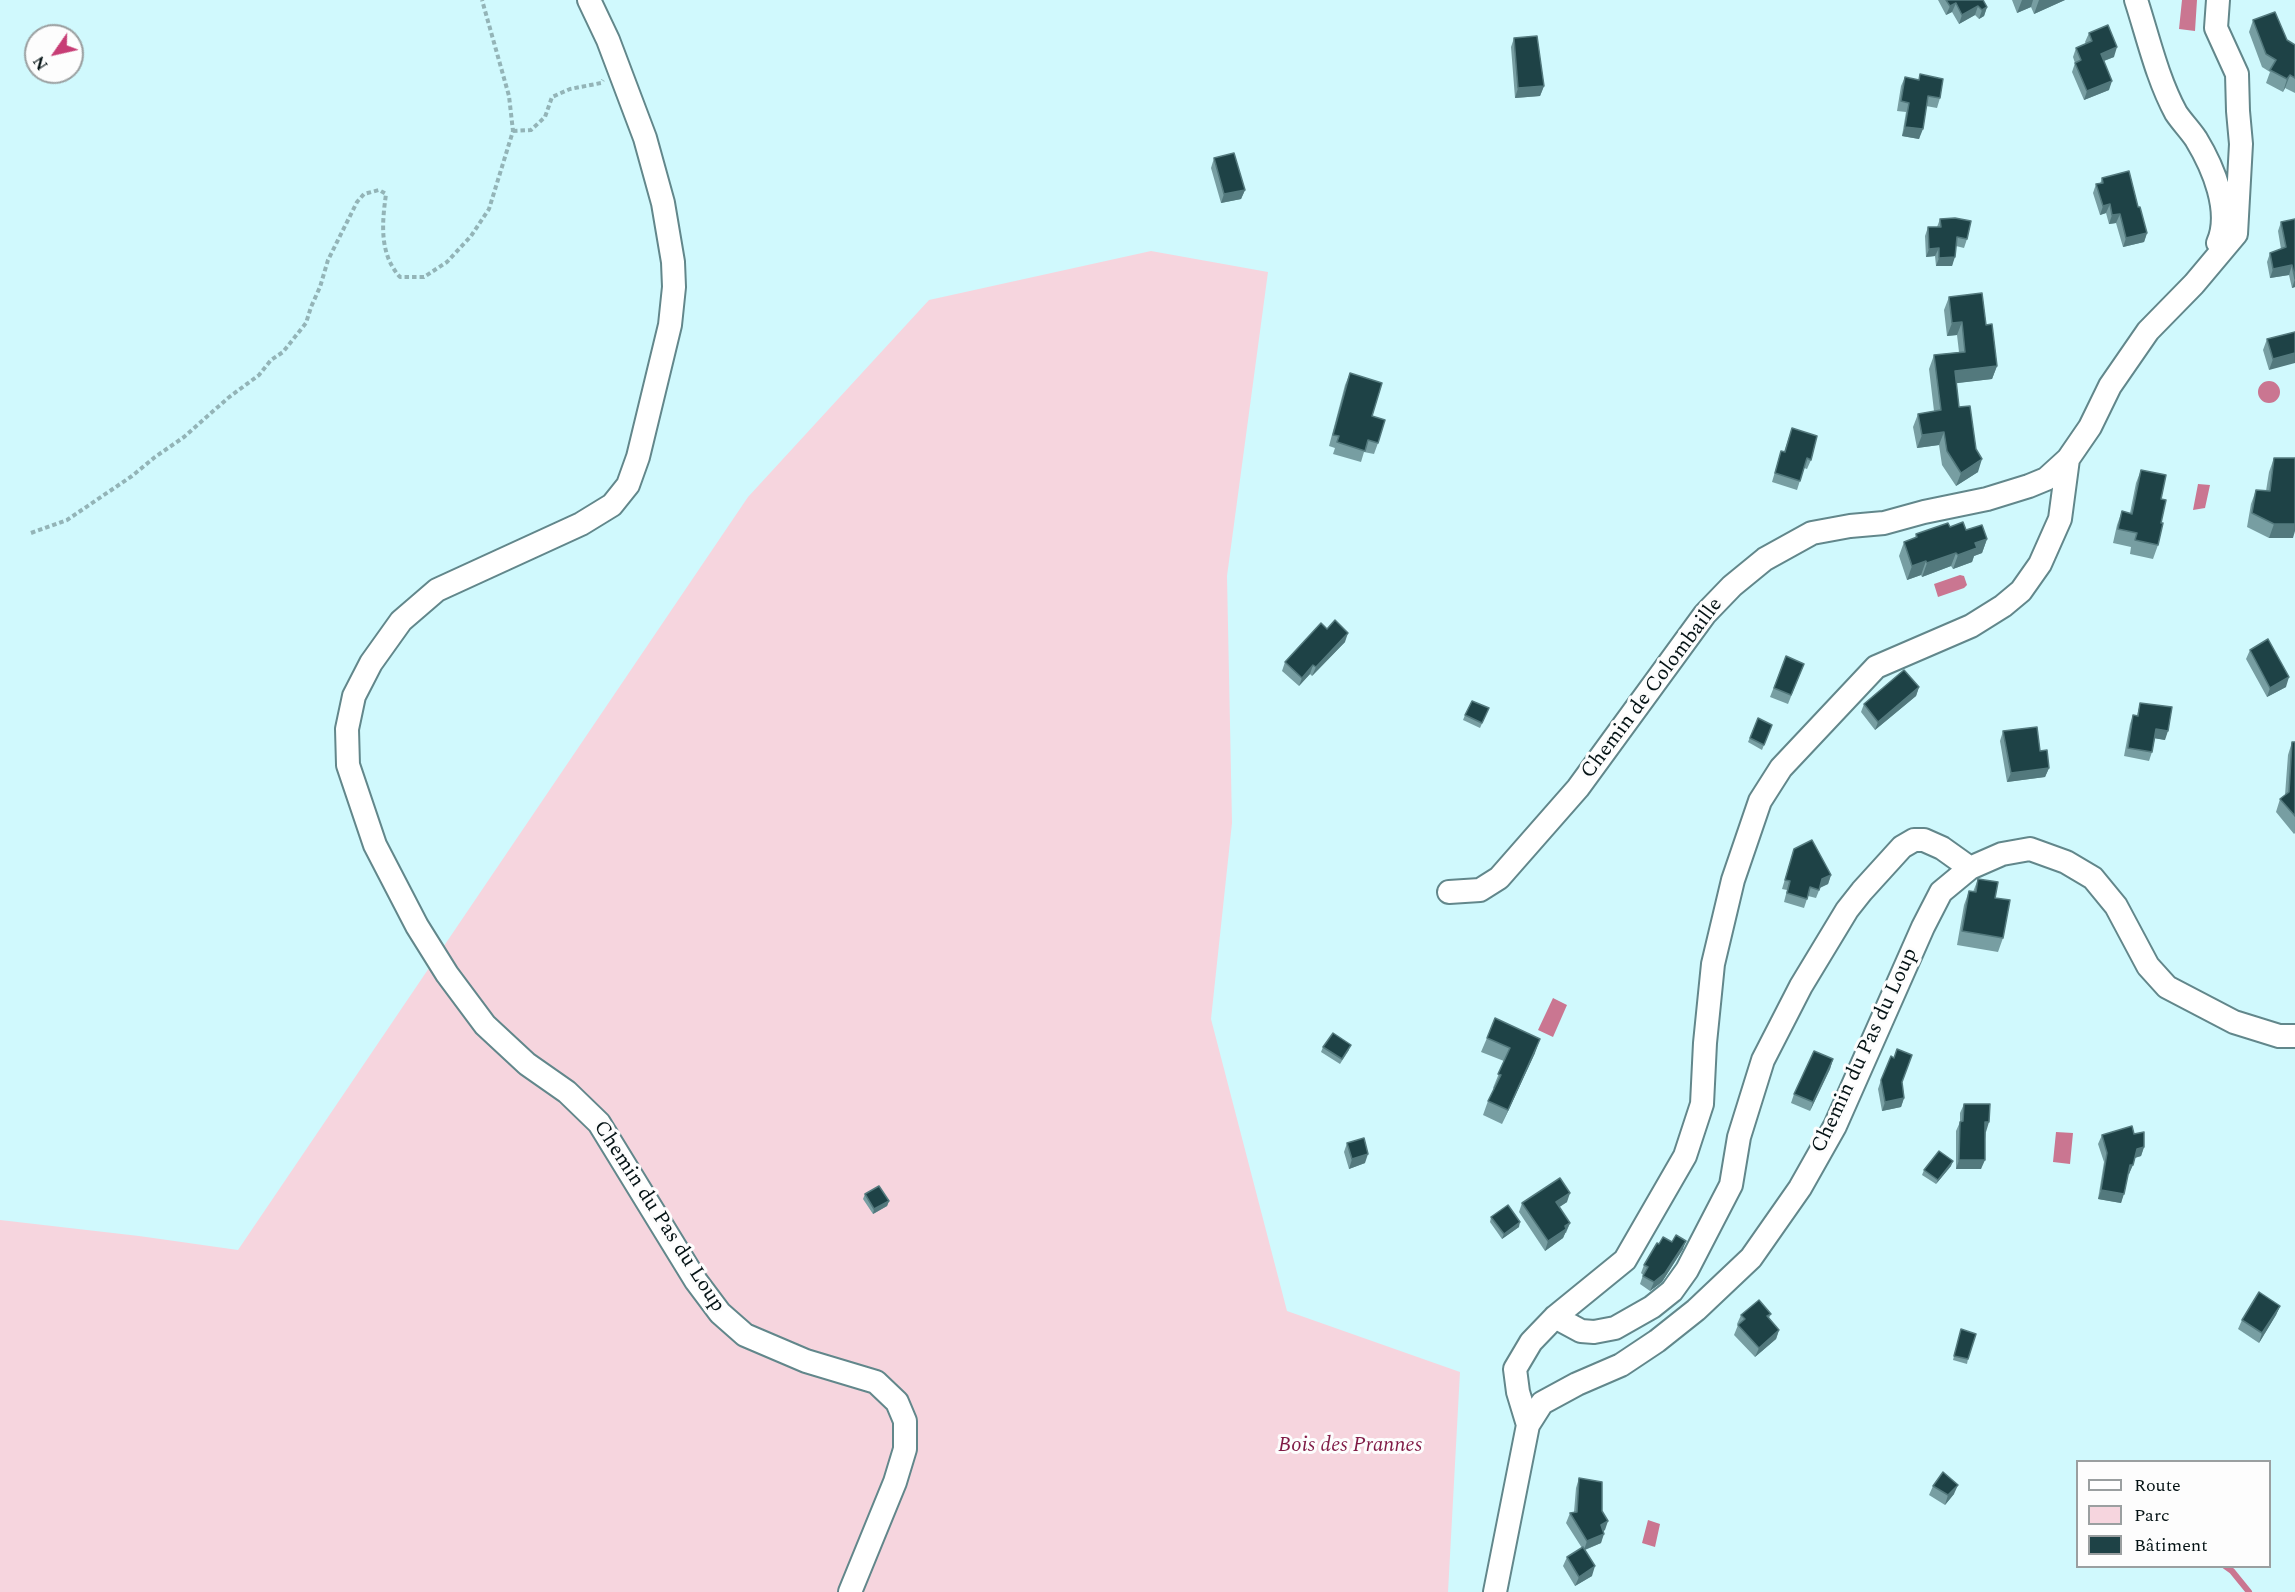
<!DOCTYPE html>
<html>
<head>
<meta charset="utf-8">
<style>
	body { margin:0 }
	#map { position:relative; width:2295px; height:1592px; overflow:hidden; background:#d0f9fd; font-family:Spectral,serif }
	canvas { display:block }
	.legend { position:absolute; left:2076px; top:1460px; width:195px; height:108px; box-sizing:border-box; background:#fdfdfd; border:2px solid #9a9fa0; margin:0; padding:8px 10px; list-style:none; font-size:18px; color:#051315 }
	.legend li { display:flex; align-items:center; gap:12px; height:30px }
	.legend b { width:30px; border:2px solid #9a9fa0 }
	.north { position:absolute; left:24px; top:24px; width:60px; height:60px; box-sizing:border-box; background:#fdfdfd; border:2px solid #9a9fa0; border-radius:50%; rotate:236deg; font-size:16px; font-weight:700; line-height:24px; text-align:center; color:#051315 }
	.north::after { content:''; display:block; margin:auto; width:21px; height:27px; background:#c73d75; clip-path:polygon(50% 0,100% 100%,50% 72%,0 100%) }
</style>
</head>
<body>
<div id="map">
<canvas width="2295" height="1592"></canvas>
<ul class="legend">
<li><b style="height:8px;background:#fff"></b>Route</li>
<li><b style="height:16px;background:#f6d5de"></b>Parc</li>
<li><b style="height:16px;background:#1e4246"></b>Bâtiment</li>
</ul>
<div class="north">N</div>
</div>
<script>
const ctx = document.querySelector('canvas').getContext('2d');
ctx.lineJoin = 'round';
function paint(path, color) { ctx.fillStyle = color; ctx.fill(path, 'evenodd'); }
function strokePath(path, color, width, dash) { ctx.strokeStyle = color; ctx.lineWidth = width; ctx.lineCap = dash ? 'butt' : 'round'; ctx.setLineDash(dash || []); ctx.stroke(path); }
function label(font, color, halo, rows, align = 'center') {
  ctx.font = font + ' Spectral,serif'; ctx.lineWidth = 6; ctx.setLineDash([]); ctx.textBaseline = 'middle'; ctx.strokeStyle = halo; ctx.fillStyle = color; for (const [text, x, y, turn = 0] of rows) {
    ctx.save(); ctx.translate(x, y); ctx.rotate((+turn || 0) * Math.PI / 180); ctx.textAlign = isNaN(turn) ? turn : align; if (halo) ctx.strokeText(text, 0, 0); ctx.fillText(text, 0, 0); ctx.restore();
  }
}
const green = new Path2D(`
	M1151 251 1268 272 1227 576 1232 823 1211 1019 1287 1311 1460 1372 1448 1592H0V1220L139 1236 238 1250 748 497 929 300Z`);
const water = new Path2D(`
	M2182 0H2197L2195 31 2179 29Z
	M2258 392a11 11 0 1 1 22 0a11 11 0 1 1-22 0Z
	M2198 484 2210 485 2205 508 2193 510Z
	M1960 575 1964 576 1967 585 1964 588 1938 597 1934 584Z
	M1553 998 1567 1005 1553 1037 1538 1030Z
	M2056 1132 2073 1133 2070 1164 2053 1162Z
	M1648 1520 1660 1524 1655 1547 1642 1543Z`);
const stream = new Path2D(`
	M2225 1566 2232 1571 2249 1592`);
const path = new Path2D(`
	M513 131 531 130 545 117 552 97 570 89 601 83 603 80
	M31 533 67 520 132 476 155 457 184 437 228 398 259 375 271 360 283 352 306 323 311 307 320 287 328 260 357 202 364 194 379 190 386 194C382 223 379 254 400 277H424L447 262 471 236 489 209 513 131 509 96 482 0`);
const street = new Path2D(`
	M589 0 608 40 645 138 663 203 673 262 674 287 670 325 638 457 628 485 612 505 581 524 437 590 401 621 371 663 354 696 347 729 348 765 375 845 417 926 447 974 485 1025 527 1064 567 1092 599 1123 696 1281 720 1313 745 1335 806 1361 876 1382 897 1402 905 1421V1449L895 1482 850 1592
	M2136 0C2148 37 2157 78 2176 113 2182 122 2190 130 2196 139 2213 167 2232 211 2218 243
	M1449 892 1480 890 1499 878 1578 788 1705 614 1732 586 1765 559 1812 533 1850 526 1884 523 1924 512 1987 499 2029 486 2046 479 2068 459 2090 427 2110 386 2148 331 2194 284 2236 234 2241 144 2238 111 2237 74 2216 28 2218 0
	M1555 1317 1581 1331 1594 1332 1615 1328 1652 1307 1672 1291 1687 1270 1731 1185 1739 1137 1763 1060 1801 986 1847 910 1862 891 1902 847 1914 840H1924L1942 848 1970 868
	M1528 1425 1518 1392 1515 1369 1531 1342 1555 1317 1625 1260 1685 1156 1702 1104 1705 1043 1713 964 1733 880 1760 801 1781 768 1876 667 1971 626 2003 606 2021 591 2040 564 2060 519 2068 459
	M1495 1592 1528 1425 1542 1403 1577 1384 1621 1365 1657 1341 1696 1310 1751 1258 1800 1188 1835 1126 1923 927 1941 892 1970 868 2002 854 2030 849 2066 862 2093 878 2116 906 2148 966 2167 987 2234 1022 2279 1036H2295`);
const wall = new Path2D(`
	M1938 0H1983L1987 7 1984 16 1979 19 1975 15 1959 24 1952 12 1946 15Z
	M2012 0H2065L2034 14 2031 7 2017 13Z
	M2253 20 2295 45V93L2285 88 2283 92 2266 83 2270 72 2262 67 2249 32Z
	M2089 33 2114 57 2104 61 2109 90 2084 100 2072 72 2075 63 2073 57 2076 48 2086 44 2085 42Z
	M1514 38 1544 86 1540 96 1515 98 1511 47Z
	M1905 77 1940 98 1937 108 1926 106 1919 139 1902 136 1906 112 1897 111 1901 86Z
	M1214 158 1245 190 1241 199 1221 203 1211 168Z
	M2102 178 2138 207 2147 233 2144 242 2123 247 2116 223 2109 224 2106 213 2100 215 2093 193 2096 184H2100Z
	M1940 219 1967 239 1964 248 1956 246 1952 266H1936L1935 256 1926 257 1925 236 1928 227H1937Z
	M2295 219V287L2292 288 2289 275 2270 278 2267 262 2270 253 2281 249 2278 231 2281 222Z
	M1949 297 1986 325 1997 366 1992 379 1956 383 1959 407 1978 472 1956 486 1942 465 1939 445 1917 448 1913 427 1918 414 1934 411 1929 369 1934 355 1959 352 1957 335 1947 336 1944 310Z
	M2295 332 2269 370 2263 350 2267 339Z
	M1350 373 1372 416 1378 443 1374 454 1364 452 1361 462 1333 454 1335 448 1329 446 1345 385Z
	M1792 428 1811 460 1807 469 1804 468 1797 490 1772 482 1781 451 1784 452Z
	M2274 458 2293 538H2269L2247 527 2251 504 2256 490 2266 491 2269 472Z
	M2141 470 2161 499V523L2158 545 2153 559 2130 554 2131 547 2113 543 2117 525 2122 511 2130 513 2136 483Z
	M1950 527 1966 530 1987 539 1982 553 1974 556 1972 562 1953 569 1951 566 1922 577 1921 575 1907 580 1899 556 1904 542 1915 538 1916 534Z
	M1327 629 1345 642 1312 676 1310 674 1299 686 1282 671 1285 662Z
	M2250 650 2286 687 2267 697 2246 659Z
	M1786 656 1804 664 1788 704 1770 697Z
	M1919 687 1916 696 1875 730 1861 712 1864 704Z
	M2140 703 2165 740 2155 738 2152 752 2149 761 2124 756 2130 724 2133 715 2137 716Z
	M1489 708 1480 728 1463 720 1465 715Z
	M1758 718 1772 725 1762 750 1748 742Z
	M2003 731 2040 751 2049 768 2045 777 2007 782 2000 741Z
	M2292 742H2295V833L2294 834 2276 812 2280 799 2285 795 2288 755Z
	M1794 849 1831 875 1828 884 1820 888 1816 898 1808 896 1804 908 1784 902 1787 890 1782 889Z
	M1978 879 1995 898 2003 938 1998 952 1957 945 1964 905 1969 891 1973 892Z
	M1487 1038 1535 1053 1502 1124 1483 1115 1488 1101 1494 1089 1493 1088 1504 1061 1481 1052Z
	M1323 1047 1349 1050 1340 1064 1321 1052Z
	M1833 1059 1830 1069 1810 1111 1791 1103 1794 1094Z
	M1881 1080 1902 1082 1904 1098 1901 1107 1882 1111 1878 1089Z
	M1964 1104 1986 1132 1981 1169H1956V1131L1960 1122V1113Z
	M2134 1134 2144 1147 2141 1156 2135 1158 2129 1174H2128L2121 1203 2098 1199 2104 1162 2098 1144 2102 1135Z
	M1347 1143 1365 1163 1349 1169 1344 1152Z
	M1951 1166 1936 1184 1922 1175 1924 1170Z
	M865 1194 889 1201 887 1206 873 1214 863 1199Z
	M1567 1202 1559 1207 1570 1223 1566 1233H1565L1563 1238 1545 1251 1519 1212 1522 1203Z
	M1491 1217 1519 1227 1502 1239 1490 1222Z
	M1659 1244 1683 1249 1662 1282 1650 1291 1640 1284 1643 1275 1641 1273 1644 1265Z
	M2280 1306 2276 1315 2259 1343 2238 1329 2242 1320Z
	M1771 1314 1769 1318 1779 1330 1776 1339 1755 1357 1734 1335 1738 1325 1737 1324 1741 1315Z
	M1961 1329 1968 1359 1967 1364 1953 1360Z
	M1579 1478 1602 1511 1605 1530 1603 1531 1601 1543 1585 1550 1592 1576 1575 1586 1563 1566 1567 1557 1582 1548 1566 1523 1570 1513 1574 1512 1576 1488Z
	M1933 1486 1954 1494 1945 1505 1929 1495Z`);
const shadedWall = new Path2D(`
	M2022 0H2033L2031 7 2017 13Z
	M2039 0H2065L2034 14Z
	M1956 3 1952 12 1946 15 1950 6Z
	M1978 6 1975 15 1959 24 1962 15Z
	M1987 7 1984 16 1979 19 1982 10Z
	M2117 47 2114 57 2098 63 2101 54Z
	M2290 75 2285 88 2283 92 2287 79Z
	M2112 81 2109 90 2084 100 2087 91Z
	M1544 86 1540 96 1515 98 1518 88Z
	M1905 127 1923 129 1919 139 1902 136Z
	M1245 190 1241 199 1221 203 1224 194Z
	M2110 204 2106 213 2100 215 2103 206Z
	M2120 214 2116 223 2109 224 2112 215Z
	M2147 233 2144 242 2123 247 2126 238Z
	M1939 248 1935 256 1926 257 1929 249Z
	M1955 257 1952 266H1936L1939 258Z
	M2292 265 2289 275 2270 278 2273 269Z
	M2295 279V287L2292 288Z
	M1962 322 1957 335 1947 336 1952 323Z
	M2295 353V363L2269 370 2273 359Z
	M1997 366 1992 379 1950 384 1955 371Z
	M1944 432 1939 445 1917 448 1922 435Z
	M1982 459 1978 472 1956 486 1961 473Z
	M2274 524H2295V531L2293 538H2269Z
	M1987 539 1982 553 1974 556 1972 562 1953 569 1958 555 1975 543Z
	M1956 553 1951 566 1922 577 1927 563Z
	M1926 561 1921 575 1907 580 1912 566Z
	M1348 633 1345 642 1312 676 1316 667Z
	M1313 665 1310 674 1299 686 1302 678Z
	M2289 677 2286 687 2267 697 2270 688Z
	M1919 687 1916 696 1875 730 1878 722Z
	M2156 729 2168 731 2165 740 2153 738Z
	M2049 768 2045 777 2007 782 2011 773Z
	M1831 875 1828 884 1819 888 1822 879Z
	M1540 1039 1535 1053 1502 1124 1508 1110Z
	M1833 1059 1830 1069 1810 1111 1813 1102Z
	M1904 1098 1901 1107 1882 1111 1885 1102Z
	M1985 1122H1989L1986 1132H1982Z
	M2144 1147 2141 1156 2134 1158 2137 1149Z
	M1368 1154 1365 1163 1349 1169 1352 1159Z
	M1959 1160H1985L1981 1169H1956Z
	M1953 1161 1951 1166 1936 1184 1938 1180Z
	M2130 1165H2133L2129 1174H2126Z
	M2101 1190 2124 1194 2121 1203 2098 1199Z
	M1570 1193 1567 1202 1552 1212 1556 1202Z
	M889 1201 887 1206 873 1214 874 1209Z
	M1520 1222 1519 1227 1502 1239 1504 1234Z
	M1570 1223 1563 1238 1545 1251 1548 1241Z
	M1686 1241 1683 1249 1662 1282 1650 1291 1654 1282Z
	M2280 1306 2276 1315 2259 1343 2262 1333Z
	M1779 1330 1776 1339 1755 1357 1759 1348Z
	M1958 1485 1954 1494 1945 1505 1948 1495Z
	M1608 1521 1605 1530 1597 1534 1601 1525Z
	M1604 1534 1601 1543 1584 1550 1587 1541Z
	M1595 1566 1592 1576 1575 1586 1579 1577Z`);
const building = new Path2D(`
	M1946 0H1983L1987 7 1982 10 1978 6 1962 15 1956 3 1950 6Z
	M2275 12 2287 40 2295 45V78L2290 75 2287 79 2270 70 2276 60 2266 54 2253 20Z
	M2108 25 2117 47 2101 54 2112 81 2087 91 2075 63 2081 60 2076 48 2092 41 2089 33Z
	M1537 36 1544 86 1518 88 1514 38Z
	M1920 74 1943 79 1940 98 1928 96 1923 129 1905 127 1909 103 1901 101 1905 77 1919 80Z
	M1234 153 1245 190 1224 194 1214 158Z
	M2129 171 2138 207H2140L2147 233 2126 238 2120 214 2112 215 2110 204 2103 206 2096 184 2103 183 2102 178Z
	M1955 218 1971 221 1967 239 1957 237 1955 257 1939 258V248L1929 249 1928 227H1941L1940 219Z
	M2295 219V279L2292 265 2273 269 2270 253 2286 247 2281 222Z
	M1982 293 1986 325 1992 324 1997 366 1955 371 1959 407 1970 406 1976 449 1982 459 1961 473 1947 451 1944 432 1922 435 1918 414 1941 410 1934 355 1965 352 1962 322 1952 323 1949 297Z
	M2295 332V353L2273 359 2267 339Z
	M1350 373 1382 383 1372 416 1385 420 1378 443 1368 440 1365 451 1337 442 1339 436 1333 435Z
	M1792 428 1817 436 1811 460 1807 458 1800 481 1775 473 1781 451 1785 452Z
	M2274 458H2295V524H2274L2252 513 2256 490 2270 491Z
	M2141 470 2166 475 2161 499 2166 500 2161 523H2163L2158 545 2135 540 2137 533 2118 529 2122 511 2132 514Z
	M1963 522 1966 530 1982 525 1987 539 1975 543 1977 548 1958 555 1956 553 1927 563 1926 561 1912 566 1904 542 1917 537 1916 534 1948 523 1950 527Z
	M1335 620 1348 633 1316 667 1313 665 1302 678 1285 662 1321 623 1327 629Z
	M2268 639 2289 677 2270 688 2250 650Z
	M1786 656 1804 664 1791 695 1774 688Z
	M1904 670 1919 687 1878 722 1864 704Z
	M1472 701 1489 708 1482 723 1465 715Z
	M2140 703 2172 707 2168 731 2156 729 2152 752 2128 748 2133 715 2138 716Z
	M1758 718 1772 725 1764 745 1750 738Z
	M2037 727 2040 751 2047 750 2049 768 2011 773 2003 731Z
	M2292 742H2295V816L2280 799 2289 792Z
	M1812 840 1831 875 1822 879 1819 890 1810 887 1807 899 1787 893 1790 881 1785 880 1794 849Z
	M1978 879 1998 882 1995 898 2010 900 2003 938 1962 931 1969 891 1976 892Z
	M1495 1018 1540 1039 1508 1110 1488 1101 1501 1075 1498 1074 1510 1048 1487 1038Z
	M1333 1033 1351 1045 1342 1059 1323 1047Z
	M1897 1049 1912 1055 1902 1082 1904 1098 1885 1102 1881 1080 1891 1056 1894 1058Z
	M1814 1051 1833 1059 1813 1102 1794 1094Z
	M1964 1104H1990L1989 1122H1985V1160H1959L1960 1122 1963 1121Z
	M2132 1126 2134 1134 2144 1132V1147L2137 1149 2133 1165H2130L2124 1194 2101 1190 2107 1153 2102 1135Z
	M1364 1138 1368 1154 1352 1159 1347 1143Z
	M1939 1151 1953 1161 1938 1180 1924 1170Z
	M1560 1178 1570 1193 1556 1202 1570 1223 1565 1226 1566 1229 1548 1241 1522 1203Z
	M879 1186 889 1201 874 1209 865 1194Z
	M1508 1205 1520 1222 1504 1234 1491 1217Z
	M1676 1235 1686 1241 1665 1273 1654 1282 1643 1276 1648 1267 1644 1265 1657 1243 1659 1244 1663 1237 1672 1242Z
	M2259 1292 2280 1306 2262 1333 2242 1320Z
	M1759 1300 1771 1314 1767 1316 1779 1330 1759 1348 1738 1325 1745 1319 1741 1315Z
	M1961 1329 1976 1334 1968 1359 1954 1356Z
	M1943 1472 1958 1485 1948 1495 1933 1486Z
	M1579 1478 1602 1482V1511L1608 1521 1601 1525 1604 1534 1587 1541 1570 1513 1577 1512Z
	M1583 1547 1595 1566 1579 1577 1567 1557Z`);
const streetNames = [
	["Chemin de Colombaille",1653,689,-53],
	["Chemin du Pas du Loup",1866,1051,-65],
	["Chemin du Pas du Loup",658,1217,57]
];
const parkNames = [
	["Bois des Prannes",1350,1447]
];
paint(green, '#f6d5de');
paint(water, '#ca7691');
strokePath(stream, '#ca7691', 6);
strokePath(street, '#62878b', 26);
strokePath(path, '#93b4b7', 4, [4.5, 3]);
strokePath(street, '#fff', 22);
paint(wall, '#779ea2');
paint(shadedWall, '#53797d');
paint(building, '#1e4246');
strokePath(building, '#53797d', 1.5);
label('21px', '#051315', '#fdfdfd', streetNames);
label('italic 21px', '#7f1a45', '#fdfdfd', parkNames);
</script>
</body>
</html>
